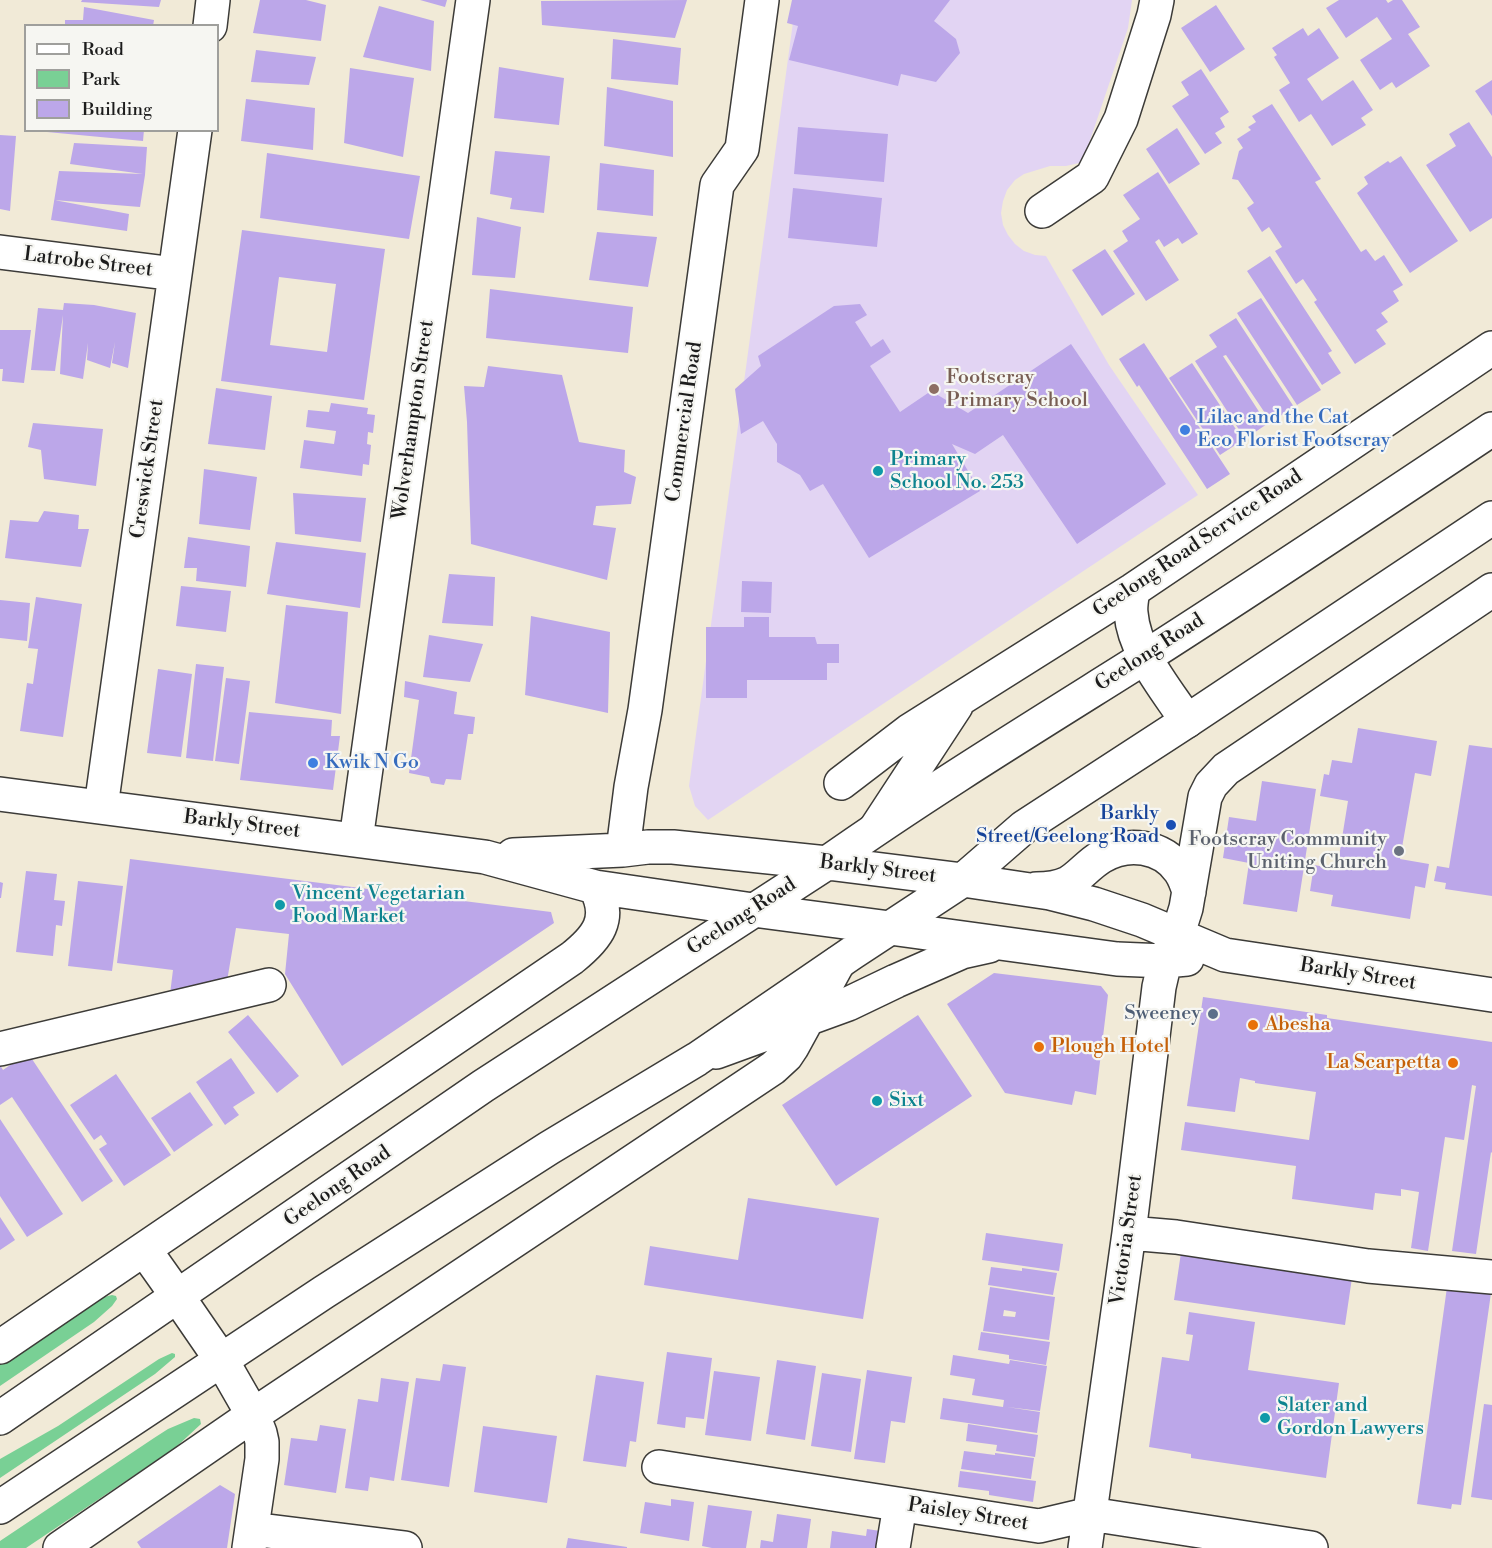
<!DOCTYPE html>
<html>
<head>
<meta charset="utf-8">
<style>
	body { margin:0 }
	#map { position:relative; width:1492px; height:1548px; overflow:hidden; background:#f1ead7; font-family:"Libre Bodoni",serif }
	canvas { display:block }
	.legend { position:absolute; left:24px; top:24px; width:195px; height:108px; box-sizing:border-box; background:#f6f6f2; border:2px solid #9f9f9c; margin:0; padding:8px 10px; list-style:none; font-size:18px; color:#1c1c1c }
	.legend li { display:flex; align-items:center; gap:12px; height:30px }
	.legend b { width:30px; border:2px solid #9f9f9c }
</style>
</head>
<body>
<div id="map">
<canvas width="1492" height="1548"></canvas>
<ul class="legend">
<li><b style="height:8px;background:#fff"></b>Road</li>
<li><b style="height:16px;background:#79d095"></b>Park</li>
<li><b style="height:16px;background:#bca7e9"></b>Building</li>
</ul>
</div>
<script>
const ctx = document.querySelector('canvas').getContext('2d');
ctx.lineJoin = 'round';
function paint(path, color) { ctx.fillStyle = color; ctx.fill(path, 'evenodd'); }
function strokePath(path, color, width, dash) { ctx.strokeStyle = color; ctx.lineWidth = width; ctx.lineCap = dash ? 'butt' : 'round'; ctx.setLineDash(dash || []); ctx.stroke(path); }
function label(font, color, halo, rows, align = 'center') {
  ctx.font = font + ' "Libre Bodoni",serif'; ctx.lineWidth = 4.5; ctx.setLineDash([]); ctx.textBaseline = 'middle'; ctx.strokeStyle = halo; ctx.fillStyle = color; for (const [text, x, y, turn = 0] of rows) {
    ctx.save(); ctx.translate(x, y); ctx.rotate((+turn || 0) * Math.PI / 180); ctx.textAlign = isNaN(turn) ? turn : align; if (halo) ctx.strokeText(text, 0, 0); ctx.fillText(text, 0, 0); ctx.restore();
  }
}
const built = new Path2D(`
	M796 0H1132L1128 28 1084 158 1079 163 1066 166H1050L1024 174 1015 180 1007 190 1003 201 1001 213 1003 225 1008 235 1015 244 1024 251 1035 255 1046 256 1109 365 1198 495 708 820 695 806 689 786Z`);
const green = new Path2D(`
	M112 1295 116 1296 117 1299 112 1306 94 1322 0 1386V1362L100 1298Z
	M172 1353 175 1354V1357L155 1374 0 1478V1459L58 1426 159 1359Z
	M194 1418 200 1419 201 1424 175 1448 26 1548H0V1541L154 1438 168 1429Z`);
const building = new Path2D(`
	M82 0H161L159 7 81 2Z
	M260 0H306L326 5 321 41 253 33Z
	M420 0H447L445 7Z
	M687 0 675 38 542 25 541 1Z
	M792 0H950L934 21 956 39 960 53 936 82 901 74 898 86 789 60 798 26 787 23Z
	M1339 0H1386L1388 3 1393 0H1402L1420 27 1408 34 1430 66 1396 88 1392 82 1380 90 1360 60 1392 39 1377 17 1346 38 1326 8Z
	M1216 5 1245 49 1210 72 1181 28Z
	M379 6 434 21 431 71 363 57Z
	M84 7 154 20 153 26H65V20H83Z
	M1303 28 1308 36 1319 28 1339 58 1307 79 1322 101 1353 80 1373 110 1361 118 1366 125 1332 146 1311 114 1299 122 1279 90 1290 83 1274 57 1277 55 1272 48Z
	M613 39 681 48 678 85 611 79Z
	M256 50 316 57 309 85 251 82Z
	M499 67 564 78 559 125 494 118Z
	M350 68 414 78 403 157 344 143Z
	M1201 69 1229 112 1220 118 1225 127 1215 133 1222 143 1205 154 1172 106 1189 95 1181 82Z
	M1492 80V116L1475 91Z
	M607 87 673 101V157L604 146Z
	M246 99 315 108 313 150 241 141Z
	M1272 104 1321 179 1315 182 1361 252 1366 249 1375 261 1384 255 1403 285 1393 291 1399 301 1381 313 1388 322 1376 330 1386 344 1355 364 1314 302 1317 300 1303 279 1296 284 1275 251 1282 247 1269 227 1262 232 1247 208 1254 203 1238 180 1232 179 1239 151 1243 148 1237 139 1251 130 1248 127 1256 122 1252 116Z
	M1469 122 1492 157V218L1470 232 1426 165 1456 146 1449 134Z
	M798 127 888 134 884 182 794 174Z
	M1177 128 1200 164 1169 184 1146 149Z
	M47 130H144L143 141 47 132Z
	M0 135 16 136 10 211 0 209Z
	M74 143 147 147 145 175 140 207 54 200 129 214 127 231 51 220 59 171 143 174 70 164Z
	M495 151 550 156 544 213 510 209 512 198 490 194Z
	M267 153 420 176 409 239 260 218Z
	M1401 156 1458 241 1410 273 1357 193 1368 184 1364 177 1388 161 1390 163Z
	M600 163 654 170 653 216 597 210Z
	M1158 172 1198 234 1182 244 1178 238 1164 247 1159 239 1155 242 1179 280 1146 301 1113 251 1128 241 1122 231 1140 219 1123 195Z
	M793 188 882 198 877 247 788 238Z
	M477 217 521 227 515 278 472 275Z
	M242 230 385 249 364 400 221 381ZM279 277 336 284 327 352 270 345Z
	M597 232 657 237 648 287 589 280Z
	M1105 249 1135 294 1102 316 1072 270Z
	M1270 256 1332 351 1328 353 1341 373 1322 385 1247 271Z
	M490 289 633 307 628 353 486 338Z
	M1261 298 1321 390 1297 405 1237 313Z
	M64 303 94 305 136 313 128 368 112 363 115 342 110 368 87 360 88 343 83 379 60 374 63 315 55 371 31 370 38 308 63 310Z
	M860 304 867 315 855 322 871 347 883 339 891 352 870 366 900 412 931 391 968 413 1071 344 1166 484 1077 544 1003 435 975 454 952 444 980 491 869 558 823 484 810 491 800 475 777 462V444L763 421 741 434 735 389 761 366 758 356 834 306Z
	M1236 318 1294 407 1271 422 1226 355 1223 356 1267 424 1245 439 1195 361 1217 347 1209 335Z
	M0 330H31L24 383 2 381 3 369H0Z
	M1144 343 1230 474 1207 489 1139 385 1137 387 1119 359Z
	M1192 363 1243 440 1220 455 1169 378Z
	M488 366 562 375 579 442 625 450 624 472 636 477 631 504 596 506 593 525 616 528 607 580 471 544 467 422 464 386 484 387Z
	M216 388 272 396 265 450 208 444Z
	M331 403 368 408 367 414 375 415 373 433 368 432 367 444 371 445 369 465 363 464 362 476 300 468 304 440 334 444 336 431 306 427 308 410 329 412Z
	M33 423 103 429 96 486 44 479 41 450 28 447Z
	M204 469 257 477 250 530 199 524Z
	M293 493 366 498 361 542 295 534Z
	M44 511 79 515 78 529H89L81 567 5 558 10 520 38 522Z
	M188 537 250 546 246 587 196 581 197 568H184Z
	M276 542 366 553 360 608 267 594Z
	M449 574 495 577 493 626 442 623Z
	M742 581 772 582 771 613 741 612Z
	M181 586 231 591 226 632 176 626Z
	M36 597 82 604 63 737 20 731 27 683 33 684 38 649 28 648Z
	M0 600 30 603 27 641 0 638Z
	M286 605 348 612 341 714 275 703Z
	M531 616 610 632 608 713 525 695Z
	M744 617H769V637H815L817 644H839V663H827V680H747V698H706V627H744Z
	M429 635 483 644 470 682 423 677Z
	M196 664 224 667 213 761 186 758Z
	M158 669 192 674 181 757 147 753Z
	M226 678 250 681 239 764 215 761Z
	M405 681 457 692 454 714 475 717 473 734H468L461 780 446 779 444 785 431 783 429 777 409 773 419 700 404 697Z
	M249 712 332 720 331 736H340L333 790 240 780Z
	M1358 728 1437 741 1431 776 1415 773 1400 859 1429 864 1425 888 1415 886 1410 919 1331 906 1333 895 1310 891 1314 865 1337 869 1348 801 1320 796 1324 774 1329 775 1332 760 1352 763Z
	M1469 745 1492 748V896L1445 889 1446 883 1434 881 1437 866 1449 868Z
	M1262 781 1316 789 1297 912 1243 904 1249 863 1223 858 1229 817 1256 821Z
	M130 859 551 912 554 923 342 1066 285 974 289 934 236 928 226 987 169 1002 173 970 117 963Z
	M26 871 57 874 54 900 65 901 62 926 56 925 53 956 16 952Z
	M78 881 123 886 112 971 68 966Z
	M0 882 3 883 1 898H0Z
	M994 973 1101 986 1108 995 1096 1095 1075 1091 1072 1105 1005 1093 947 1004Z
	M1203 997 1327 1015V1018L1492 1042V1153L1491 1152 1476 1254 1452 1251 1476 1086 1472 1085 1464 1140 1445 1137 1428 1251 1411 1248 1419 1192 1401 1189V1196L1375 1193 1373 1210 1292 1199 1296 1166 1181 1150 1185 1122 1309 1140 1316 1092 1255 1083V1081L1240 1078 1235 1112 1187 1106Z
	M248 1015 299 1076 277 1093 228 1032Z
	M918 1015 972 1096 836 1186 782 1105Z
	M28 1053 113 1181 82 1202 12 1097 0 1105V1065L3 1070Z
	M231 1058 255 1093 233 1107 239 1115 225 1125 196 1082Z
	M116 1074 171 1155 124 1186 99 1149 107 1144 101 1135 94 1140 70 1105Z
	M190 1092 213 1125 174 1152 151 1118Z
	M0 1119 63 1214 27 1237 0 1196Z
	M748 1198 879 1218 863 1319 644 1285 650 1246 738 1260Z
	M0 1217 15 1240 0 1250Z
	M986 1233 1063 1244 1059 1271 982 1260Z
	M1182 1246 1353 1271 1345 1325 1174 1300Z
	M991 1267 1022 1271V1268L1057 1273 1053 1295 988 1285Z
	M1448 1280 1492 1286 1461 1505 1452 1504 1451 1509 1417 1504Z
	M990 1287 1055 1297 1049 1340 983 1331ZM1004 1310 1016 1312 1015 1317 1003 1316Z
	M1189 1312 1255 1322 1248 1370 1339 1383 1326 1478 1191 1458V1454L1149 1447 1162 1357 1189 1361 1193 1335 1186 1334Z
	M981 1332 1050 1342 1046 1365 1009 1359V1355L978 1350Z
	M667 1352 712 1358 704 1419 686 1417 685 1428 657 1424Z
	M953 1355 1009 1364 1010 1360 1047 1366 1040 1411 1007 1407 1040 1412 1037 1433 940 1419 943 1398 1003 1407 1004 1400 972 1395 975 1379 950 1375Z
	M777 1360 816 1366 805 1440 766 1434Z
	M443 1364 466 1367 449 1487 401 1480 416 1378 440 1381Z
	M867 1370 912 1377 905 1423 891 1421 885 1463 854 1459Z
	M714 1371 760 1377 751 1441 705 1435Z
	M822 1373 861 1379 851 1452 811 1446Z
	M596 1375 644 1382 636 1442 630 1441 626 1467 583 1461Z
	M381 1378 409 1382 394 1481 370 1477 368 1491 345 1488 358 1399 378 1402Z
	M1484 1404 1492 1405V1500L1471 1497Z
	M968 1424 1038 1435 1035 1457 996 1451 997 1445 966 1441Z
	M320 1425 346 1429 336 1493 284 1485 291 1438 317 1441Z
	M483 1426 557 1436 547 1503 474 1492Z
	M964 1451 995 1455V1453L1034 1458 1031 1479 961 1469Z
	M960 1471 1036 1481 1033 1502 989 1495V1491L958 1487Z
	M220 1485 235 1494 227 1548H141L137 1542Z
	M671 1499 694 1502 689 1541 640 1533 645 1502 671 1506Z
	M708 1505 752 1511 746 1548H712L702 1546Z
	M777 1514 811 1519 807 1548H760L761 1540 773 1542Z
	M867 1529 887 1532 885 1548H830L832 1531 866 1536Z
	M568 1538 627 1547V1548H566Z`);
const minor = new Path2D(`
	M210 26 213 0
	M1042 211 1092 177 1121 119 1154 15 1157 0
	M0 252 175 274
	M1133 590C1132 597 1130 606 1131 613 1134 652 1166 689 1187 721
	M841 783 909 731 1133 590 1492 348
	M0 794 485 857 595 887 753 910
	M101 807 195 130
	M876 828 956 706
	M356 840 473 0
	M623 850 631 787 645 710 717 185 742 149 762 0
	M513 855 623 850 648 847H673L827 863
	M963 880 1050 893 1094 904 1142 920 1225 955 1492 995
	M1036 889C1048 889 1058 888 1068 883 1079 877 1089 864 1101 857 1127 841 1162 845 1180 871 1184 877 1187 885 1189 892
	M890 928 1117 959 1165 961 1187 959
	M0 1049 269 985
	M716 1052 848 1004 896 981 962 952 989 946
	M1129 1233 1176 1237 1368 1266 1492 1277
	M144 1249 178 1297
	M0 1347 572 958C597 938 613 919 595 887
	M222 1361 253 1415 260 1433 262 1442V1459L249 1548
	M659 1467 1039 1526 1090 1514 1311 1548
	M252 1529 405 1548
	M60 1548 253 1415 773 1068 786 1056 792 1047 838 963
	M893 1548 900 1505
	M1085 1548 1129 1233 1159 987 1165 961 1181 924 1186 908 1205 797 1211 785 1226 769 1492 590`);
const highway = new Path2D(`
	M827 863 963 880
	M753 910 890 928
	M178 1297 222 1361
	M0 1418 483 1086 827 863C928 792 1034 727 1139 661 1258 585 1375 507 1492 429
	M0 1507 324 1292 549 1148 697 1059 852 953 963 880 1024 827 1187 721 1492 518`);
const markers = [
	[934,389,6,"#8d6e63"],
	[1185,430,6,"#3f7fe0"],
	[878,471,6,"#0f9aa8"],
	[313,763,6,"#3f7fe0"],
	[1171,825,6,"#1a4fb4"],
	[1399,851,6,"#6b7280"],
	[280,905,6,"#0f9aa8"],
	[1213,1014,6,"#5c6f8a"],
	[1253,1025,6,"#e8710a"],
	[1039,1047,6,"#e8710a"],
	[1453,1063,6,"#e8710a"],
	[877,1101,6,"#0f9aa8"],
	[1265,1418,6,"#0f9aa8"]
];
const streetNames = [
	["Latrobe Street",88,263,7],
	["Wolverhampton Street",414,420,-82],
	["Commercial Road",685,422,-82],
	["Creswick Street",148,469,-82],
	["Geelong Road Service Road",1198,544,-34],
	["Geelong Road",1150,653,-33],
	["Barkly Street",242,825,7],
	["Barkly Street",878,870,7],
	["Geelong Road",742,917,-33],
	["Barkly Street",1358,975,9],
	["Geelong Road",338,1187,-35],
	["Victoria Street",1127,1240,-82],
	["Paisley Street",968,1515,9]
];
const educationNames = [
	["Footscray",946,378],
	["Primary School",946,401]
];
const shopNames = [
	["Lilac and the Cat",1197,418],
	["Eco Florist Footscray",1197,441],
	["Kwik N Go",325,763]
];
const cultureNames = [
	["Primary",890,460],
	["School No. 253",890,483],
	["Vincent Vegetarian",292,894],
	["Food Market",292,917],
	["Sixt",889,1101],
	["Slater and",1277,1406],
	["Gordon Lawyers",1277,1429]
];
const transitNames = [
	["Barkly",1159,814],
	["Street/Geelong Road",1159,837]
];
const worshipNames = [
	["Footscray Community",1387,840],
	["Uniting Church",1387,863]
];
const serviceNames = [
	["Sweeney",1201,1014]
];
const foodNames = [
	["Abesha",1265,1025],
	["Plough Hotel",1051,1047],
	["La Scarpetta",1441,1063,"right"]
];
paint(built, '#e2d4f3');
paint(green, '#79d095');
paint(building, '#bca7e9');
strokePath(minor, '#3c3b38', 36);
strokePath(highway, '#3c3b38', 36);
strokePath(minor, '#fff', 33);
strokePath(highway, '#fff', 33);
for (const [x, y, r, color] of markers) { const dot = new Path2D(); dot.arc(x, y, r, 0, 2 * Math.PI); ctx.fillStyle = color; ctx.fill(dot); strokePath(dot, '#f6f6f2', 2); }
label('20px', '#1c1c1c', '#f6f6f2', streetNames);
label('20px', '#785e54', '#f6f6f2', educationNames, 'left');
label('20px', '#366cbe', '#f6f6f2', shopNames, 'left');
label('20px', '#0d838f', '#f6f6f2', cultureNames, 'left');
label('20px', '#164399', '#f6f6f2', transitNames, 'right');
label('20px', '#5b616d', '#f6f6f2', worshipNames, 'right');
label('20px', '#4e5e75', '#f6f6f2', serviceNames, 'right');
label('20px', '#c56008', '#f6f6f2', foodNames, 'left');
</script>
</body>
</html>
